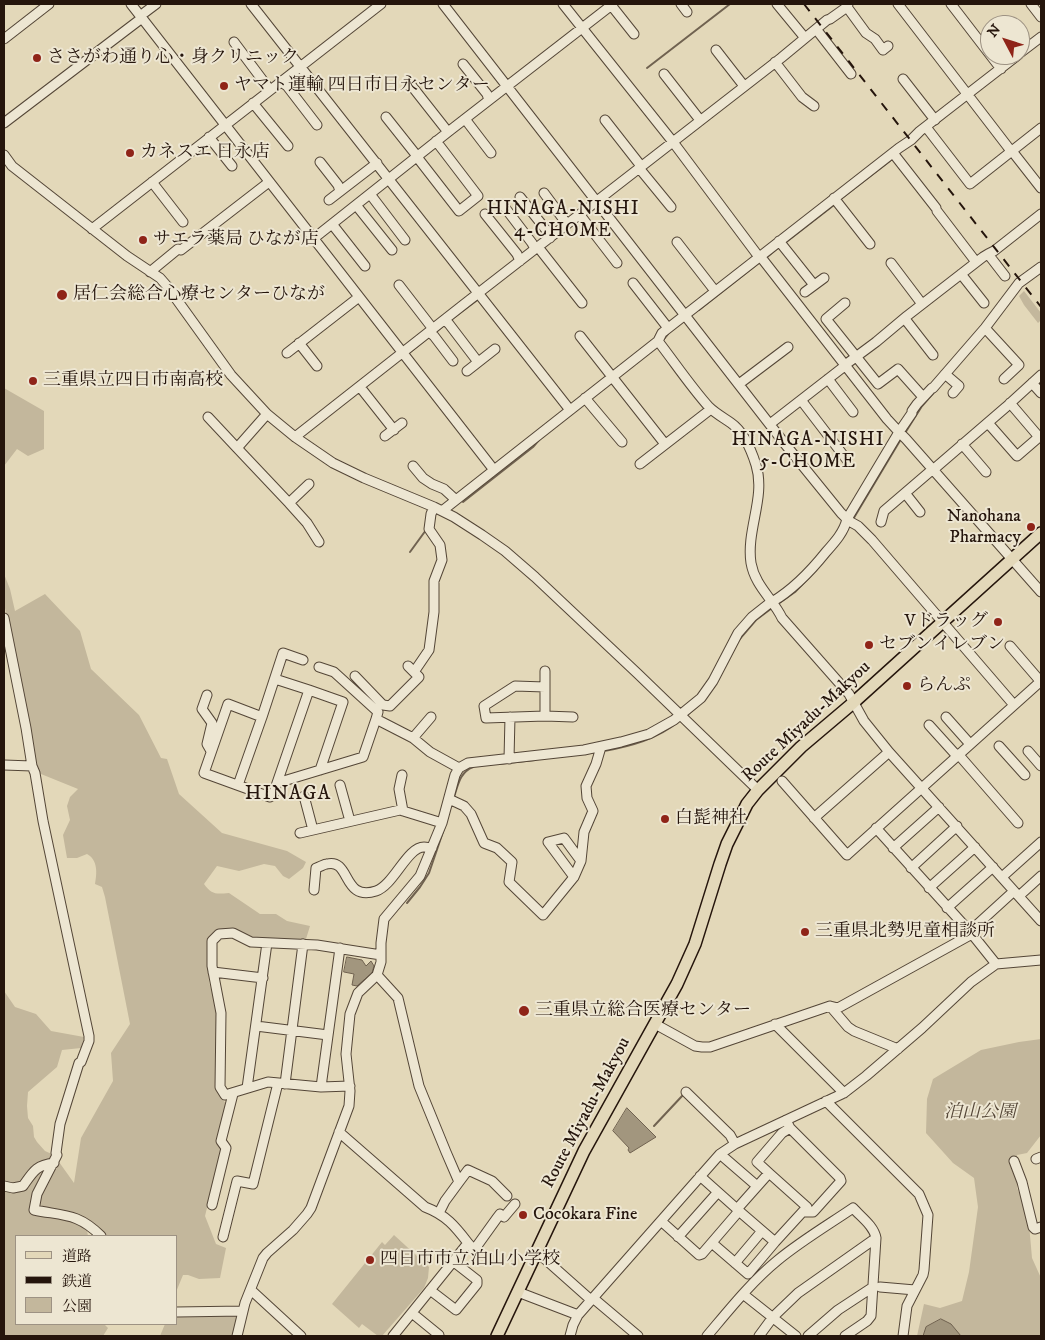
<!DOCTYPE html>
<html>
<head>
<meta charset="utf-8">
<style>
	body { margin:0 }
	#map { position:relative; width:1045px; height:1340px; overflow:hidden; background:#e3d8b9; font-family:"IM FELL DW Pica","Noto Serif JP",serif }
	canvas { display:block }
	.frame { position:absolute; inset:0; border:5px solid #25150c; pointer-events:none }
	.legend { position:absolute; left:15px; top:1235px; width:162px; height:90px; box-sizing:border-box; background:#ede6d2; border:1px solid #9d9283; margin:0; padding:6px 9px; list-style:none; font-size:15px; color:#25150c }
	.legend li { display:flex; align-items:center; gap:10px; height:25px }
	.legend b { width:25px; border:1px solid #9d9283 }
	.north { position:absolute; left:980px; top:15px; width:50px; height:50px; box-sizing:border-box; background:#ede6d2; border:1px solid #9d9283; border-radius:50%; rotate:310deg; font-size:14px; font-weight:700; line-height:20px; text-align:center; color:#25150c }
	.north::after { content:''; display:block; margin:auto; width:18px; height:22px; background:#8f2418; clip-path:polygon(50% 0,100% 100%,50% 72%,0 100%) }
</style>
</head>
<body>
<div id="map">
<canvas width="1045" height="1340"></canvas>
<div class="frame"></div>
<ul class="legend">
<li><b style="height:6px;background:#e3d8b9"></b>道路</li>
<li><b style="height:6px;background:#25150c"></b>鉄道</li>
<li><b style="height:14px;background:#c3b79c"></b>公園</li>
</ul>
<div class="north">N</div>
</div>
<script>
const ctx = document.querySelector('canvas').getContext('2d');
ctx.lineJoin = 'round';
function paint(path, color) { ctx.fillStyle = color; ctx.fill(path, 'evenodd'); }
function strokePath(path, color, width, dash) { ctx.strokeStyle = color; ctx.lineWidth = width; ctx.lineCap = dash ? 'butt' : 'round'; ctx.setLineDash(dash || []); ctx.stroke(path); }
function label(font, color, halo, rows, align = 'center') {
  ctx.font = font + ' "IM FELL DW Pica","Noto Serif JP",serif'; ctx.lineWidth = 4; ctx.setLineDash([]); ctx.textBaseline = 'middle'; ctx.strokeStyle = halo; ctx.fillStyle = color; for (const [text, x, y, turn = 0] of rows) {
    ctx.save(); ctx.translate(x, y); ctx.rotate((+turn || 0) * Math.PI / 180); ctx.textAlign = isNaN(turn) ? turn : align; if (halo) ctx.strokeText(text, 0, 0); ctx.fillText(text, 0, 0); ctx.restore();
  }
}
const green = new Path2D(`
	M1024 291 1041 313V320L1038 323 1024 305 1019 296Z
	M4 388 44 411V449L28 456 17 449 4 466Z
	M4 574 10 589 15 611 45 594 80 631 91 669 139 715 161 758 167 759 179 794 222 833 287 851 306 862 303 868 289 879 283 876 275 866 264 864 239 871 217 866 204 884C212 895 216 894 229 893L260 914H276L287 921 310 926 306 939H270L253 937 238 930 223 929 213 933 209 942 208 967 209 982 217 1011 222 1098 226 1104 218 1144 221 1151 205 1216 216 1244 226 1248 220 1278 199 1279 188 1275H183L176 1292V1236H105L87 1230 88 1236H16V1324H104L108 1328 103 1336H4V991L15 1007 36 1014 51 1031 84 1037 81 1048 62 1050 57 1067 28 1092 27 1106 28 1118 33 1126 34 1137 37 1142 45 1151 54 1155 74 1183 81 1138 113 1081 111 1053 130 1024 105 897 102 887 95 884C97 873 98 860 87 854L77 858H67L63 835 70 820 67 806 70 797 78 789 41 774 37 771 4 603Z
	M1041 1039V1135L1027 1153 1017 1155V1188L1028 1213 1032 1258 1041 1278V1336H917L924 1304 940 1308 962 1301 969 1272 978 1207 974 1178 953 1163 926 1133 927 1099 933 1079 981 1050 1019 1042Z
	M394 1235 429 1267 428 1278 424 1288 382 1336H378L362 1324 359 1328 332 1304 382 1242 385 1245Z
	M237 1314 233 1336H160L165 1324H176V1315L182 1317Z`);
const water = new Path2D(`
	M347 957 362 960 366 966 371 961 374 966 372 973 357 986 352 985 354 974 344 972Z
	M627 1108 656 1137 630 1153 628 1150 629 1148 613 1131Z
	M941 1319 951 1324 961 1336H923L926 1327Z`);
const stream = new Path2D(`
	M647 68 730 4
	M1005 70 1020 59
	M935 125 947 115
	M842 198 890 161
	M785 243 834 205
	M766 258 778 248
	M699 310 760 262
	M452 319 480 298
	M436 332 443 326
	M663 340 668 334
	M409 353 429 337
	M905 433 922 406 936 390
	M463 502 533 447 539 440
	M852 521 901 439
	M410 552 426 530
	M778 604 795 592 817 569
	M738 641 756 620 772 608
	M686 716 699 705
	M604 751C631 746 657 739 678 722
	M498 764 535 760
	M454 797C458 785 460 772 473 767
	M407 903 420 887 429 873 445 826
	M654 1126 683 1095`);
const minor = new Path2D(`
	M131 4 494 470
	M251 4 570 410
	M443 4 785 444 841 513 849 521 858 526 872 540 1014 705
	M563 4 673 142 759 257
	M681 4 687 12
	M777 4 805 38
	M898 4 1011 151
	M951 4 1001 69
	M1031 4 1041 17
	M611 5 634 34
	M847 7 866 33 875 39 883 50 888 46
	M140 16 156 4
	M816 29 851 74
	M4 39 49 4
	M234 42 270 90
	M716 50 744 86
	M1020 53 1041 37
	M775 62 802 97 814 106
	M463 64 487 94 489 100
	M664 74 700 120
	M903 79 935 120
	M281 82 287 86 317 125
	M411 85 448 132
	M253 103 288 146
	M386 117 417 156
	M465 119 491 153
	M605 120 641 166
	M4 123 142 18
	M926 127 970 184 1041 128
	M209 137 232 166
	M1012 151 1041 188
	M893 153 936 208
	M4 155 12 166 127 256 160 278 167 286 231 375 267 414 295 437 333 463 364 478 434 507 454 517 482 535 505 551 535 577 638 674 758 790
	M417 157 459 211 478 196 436 141
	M320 162 338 185 340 191
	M639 168 671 207
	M152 182 183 222
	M544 193 567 224
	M370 194 405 240
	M520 197 547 231 550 238
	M834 198 870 244
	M329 200 377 163
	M356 205 392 250
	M503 205 532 243 535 249
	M937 211 976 262
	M485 214 517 254 520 261
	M580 215 617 263
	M332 224 365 266
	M92 229 381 4
	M313 239 448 132 613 4
	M779 241 814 285
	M677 242 715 291
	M538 247 582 303
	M988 254 994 251 1041 214
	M760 256 887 419 899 432 906 439 1041 592
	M891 263 922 304
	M150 272 178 249 181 250 269 182
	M961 274 984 303
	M633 283 668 328
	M399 285 433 329
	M805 292 824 278
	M845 303 826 319 878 384 898 369 923 397
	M905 319 933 355
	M445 320 449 324 478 362
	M985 328 1019 365 1004 379
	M429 332 434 336 453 361
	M580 336 665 444
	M658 341C675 363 691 387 709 407 715 413 724 418 731 423 744 432 751 449 756 465 766 497 746 530 751 563 755 586 773 599 782 618L849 694 864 721 889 752 1041 921
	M299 343 317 366
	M287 353 359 297
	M845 365 876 342 907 316 983 257 988 254 1005 276
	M467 371 495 349
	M945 374 959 386 953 393
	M828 379 853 412
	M1032 383 1041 393
	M739 384 788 347
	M360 387 394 430
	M585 398 622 442
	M801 400 847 460
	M208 417 237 448 267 414
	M988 423 1017 456 1039 437 1010 403
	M770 424 846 365
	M385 436 402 423
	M295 437 463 305 781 58 827 20 830 19 847 7 848 4
	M962 444 986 472
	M237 448 289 503 309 484
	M640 464 711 409
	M413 466 423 478 432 484 444 489 456 500
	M934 469 1006 407 1041 375
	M905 493 920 512
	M289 503 307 523 319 542
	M442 511 658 341 662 333 899 148 911 140 920 131 1018 55
	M881 522 884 511 933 469
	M772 602C794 589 810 572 826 552 835 542 844 532 847 519L899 432 912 413V411L917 404 932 388H933L985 328 1019 283 1041 267
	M4 618 26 728 32 766 35 773 43 821 89 1036V1041L81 1062 79 1063 60 1124 56 1153 57 1155 37 1194 34 1210C64 1216 78 1213 101 1236
	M1010 646 1041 682
	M303 660 283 653 262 717 228 704 204 773 270 797 273 795 277 783 363 757 376 719 413 738 430 752 459 768
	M319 667 334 672 378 712 376 719
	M545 671V716L573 717
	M414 672 429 650 434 612V581L442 560 440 545 429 529 431 514 434 507
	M355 676 381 703 383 705 390 706 419 677 408 666
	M275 679 309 690 277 783
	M545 687 515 686 484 706 486 718 545 716
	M309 690 343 702 320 770
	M207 695 202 709 212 723 207 744 211 751
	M946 717 970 744
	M929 725 957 756
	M413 738 431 717
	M999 746 1025 775
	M1028 751 1041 766
	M958 754 1018 823
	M509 759 510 717
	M4 765 32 766
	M402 775 399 789 403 811
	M782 781 847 855 1041 681
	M238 785 262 717
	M340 785 350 821
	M304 796 313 830 400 810 442 823
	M449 799 464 806 471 814 484 843 497 848 512 862 509 882 543 915 574 877 581 861 584 832 593 811 587 798 586 786 596 764 601 747
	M814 818 889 752
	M876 828 972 934 996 964
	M300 833 313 830
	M893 848 939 807
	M911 868 957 826
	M574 877 548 842 564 838 581 861
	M1002 877 1041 842
	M929 888 975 847
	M314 890 316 868C320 867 324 864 327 864 351 858 342 902 376 891 394 885 407 847 424 847 427 847 430 848 432 848
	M1019 896 1041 876
	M947 908 993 867
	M969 932 1014 891
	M213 972 263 978
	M377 975 398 998 419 1086 446 1152 459 1182 445 1201 439 1213
	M830 1006 848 1027 854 1031 898 1049
	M655 1024 695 1046 702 1047H710L830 1006 838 1008 972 934
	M775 1024 844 1093
	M256 1026 328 1035
	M285 1084 303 944
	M350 1086 321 1087 268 1082 225 1095 220 1087 221 1013 212 966V941L219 934 233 933 251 942 317 945 381 955
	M321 1087 340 948
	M247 1088 267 943
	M686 1092 730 1135 735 1144
	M826 1101 919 1194 928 1215 924 1270 923 1275 907 1306 903 1336
	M786 1120 790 1128 840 1178 841 1181 815 1210 813 1212H803
	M339 1132 425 1207C446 1215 455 1226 468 1243L393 1336
	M720 1154 757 1186
	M1036 1159 1041 1157
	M1014 1161 1022 1182 1033 1227 1035 1229 1041 1227
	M769 1173 757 1162 782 1133 790 1128
	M700 1176 737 1209
	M459 1182 468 1170 492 1181 507 1196
	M4 1186 13 1188 23 1186C33 1172 36 1165 54 1163
	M212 1205 226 1148 221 1141 233 1094
	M661 1221 699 1255 702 1254 739 1211 775 1242 807 1207 769 1173 737 1209 739 1211
	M223 1237 237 1181 253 1184 278 1083
	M678 1237 718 1192
	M468 1243 474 1250 497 1218 500 1214 504 1217 515 1204
	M712 1243 748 1274 775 1242
	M537 1252 591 1300
	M735 1263 762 1231
	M880 1287 915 1290
	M251 1290 301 1336
	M430 1290 456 1310 477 1284V1280L454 1262
	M518 1292 578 1315
	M743 1294 796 1336
	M593 1298 638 1336
	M176 1312 243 1311
	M412 1313 439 1335
	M237 1336 245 1303 263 1258 267 1253 293 1230 307 1214 311 1208 349 1106 350 1091 346 1054 350 1014 358 993 377 975 381 962V943L384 919 420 876 442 823 455 775 459 768 468 763 584 750 621 742 649 734 674 720 701 698 713 681 738 633 752 617 771 602
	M570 1336 573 1325 578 1315 720 1154 735 1144 844 1093 866 1076 922 1028 971 982 996 964 1041 960
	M707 1336C729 1310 751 1282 778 1260 801 1241 828 1225 853 1208 861 1217 874 1226 876 1238L871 1316 867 1321 845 1336
	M759 1336 773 1317 798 1293 876 1238
	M808 1336 838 1310 873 1287`);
const major = new Path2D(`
	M497 1336 584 1151 677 984 695 944 720 864 727 844 747 804 758 790 801 747 853 703 1041 533`);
const rail = new Path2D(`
	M804 4 1041 307`);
const markers = [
	[37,58,5,"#8f2418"],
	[224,86,5,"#8f2418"],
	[130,153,5,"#8f2418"],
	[143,240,5,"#8f2418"],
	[62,295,6,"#8f2418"],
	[33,381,5,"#8f2418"],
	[1031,527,5,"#8f2418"],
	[998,622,5,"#8f2418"],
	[869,645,5,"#8f2418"],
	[907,686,5,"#8f2418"],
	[665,819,5,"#8f2418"],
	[805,932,5,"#8f2418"],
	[524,1011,6,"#8f2418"],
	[523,1215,5,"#8f2418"],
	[370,1260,5,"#8f2418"]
];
const poiNames = [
	["ささがわ通り心・身クリニック",47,58],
	["ヤマト運輸 四日市日永センター",234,86],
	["カネスエ 日永店",140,153],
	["サエラ薬局 ひなが店",153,240],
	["居仁会総合心療センターひなが",73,295],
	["三重県立四日市南高校",43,381],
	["Nanohana",1021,517,"right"],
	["Pharmacy",1021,538,"right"],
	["Vドラッグ",988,622,"right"],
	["セブンイレブン",879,645],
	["らんぷ",917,686],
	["白髭神社",675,819],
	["三重県北勢児童相談所",815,932],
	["三重県立総合医療センター",535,1011],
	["Cocokara Fine",533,1215],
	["四日市市立泊山小学校",380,1260]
];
const streetNames = [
	["Route Miyadu-Makyou",807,722,-43],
	["Route Miyadu-Makyou",587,1113,-62]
];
const parkNames = [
	["泊山公園",980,1113]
];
const neighbourhoodNames = [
	["HINAGA-NISHI",563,210],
	["4-CHOME",563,232],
	["HINAGA-NISHI",808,441],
	["5-CHOME",808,463]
];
const quarterNames = [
	["HINAGA",288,795]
];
paint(green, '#c3b79c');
paint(water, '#a2967e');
strokePath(water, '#706250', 1);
strokePath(stream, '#706250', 2);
strokePath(minor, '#544637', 11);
strokePath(major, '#25150c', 14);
strokePath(minor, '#ede6d2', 9);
strokePath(major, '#e3d8b9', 11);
strokePath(rail, '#25150c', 2, [9, 9]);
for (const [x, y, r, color] of markers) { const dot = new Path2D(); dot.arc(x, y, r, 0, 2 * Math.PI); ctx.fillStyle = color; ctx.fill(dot); strokePath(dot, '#ede6d2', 2); }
label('18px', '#25150c', '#ede6d2', poiNames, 'left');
label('18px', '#25150c', '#ede6d2', streetNames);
label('italic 18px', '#544637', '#ede6d2', parkNames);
ctx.letterSpacing = '1px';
label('19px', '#25150c', '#ede6d2', neighbourhoodNames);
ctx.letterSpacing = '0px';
ctx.letterSpacing = '1px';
label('20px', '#25150c', '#ede6d2', quarterNames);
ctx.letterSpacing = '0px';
</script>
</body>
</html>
